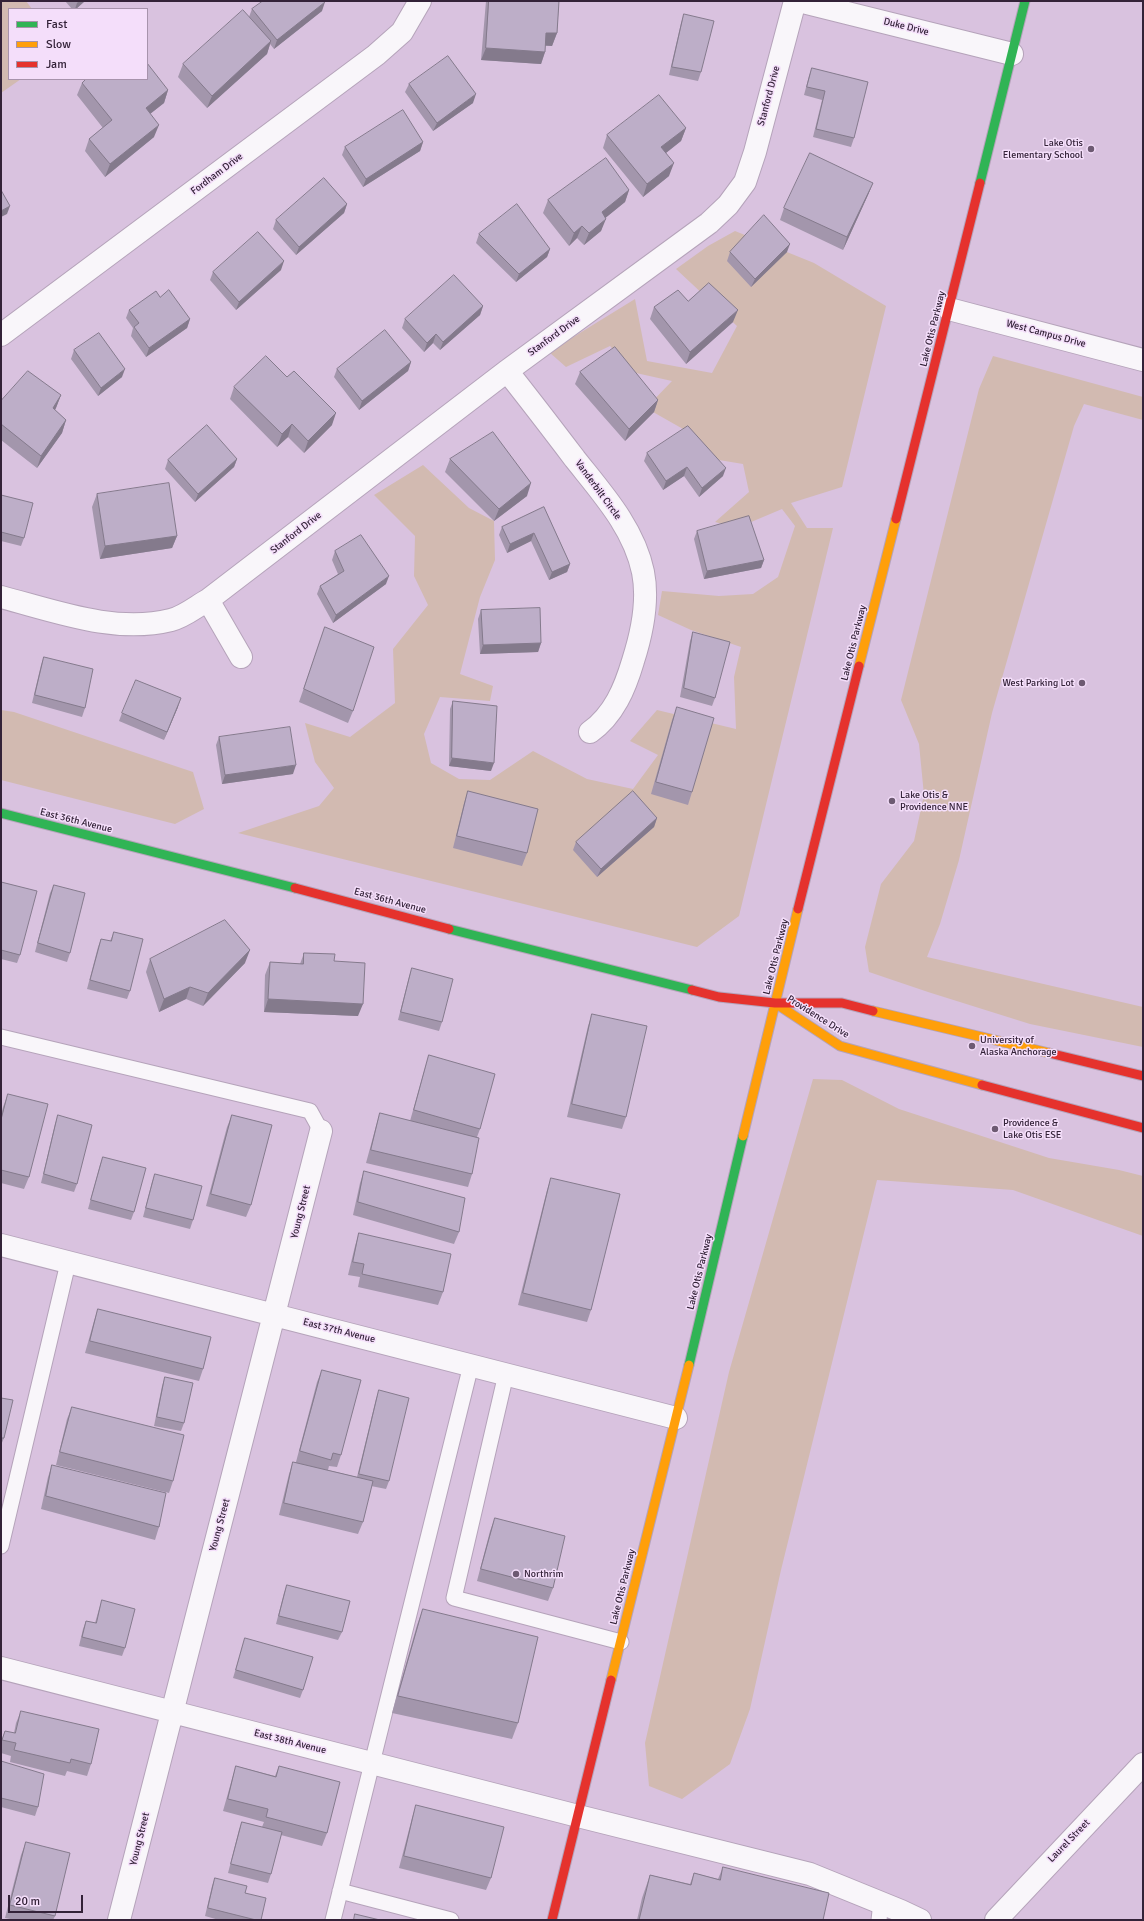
<!DOCTYPE html>
<html>
<head>
<meta charset="utf-8">
<style>
	body { margin:0 }
	#map { position:relative; width:1144px; height:1921px; overflow:hidden; background:#d9c2df; font-family:Signika,sans-serif }
	canvas { display:block }
	.frame { position:absolute; inset:0; border:2px solid #332238; pointer-events:none }
	.legend { position:absolute; left:8px; top:8px; width:140px; height:72px; box-sizing:border-box; background:#f4defa; border:1px solid #a793ac; margin:0; padding:5px 7px; list-style:none; font-size:12px; color:#332238 }
	.legend li { display:flex; align-items:center; gap:8px; height:20px }
	.legend b { width:20px; border:1px solid #a793ac }
	.scale { position:absolute; left:8px; top:1895px; width:75px; height:18px; box-sizing:border-box; border:2px solid #332238; border-top:0; padding-left:5px; font-size:12px; line-height:14px; white-space:nowrap; color:#332238; -webkit-text-stroke:3px #f4defa; paint-order:stroke }
</style>
</head>
<body>
<div id="map">
<canvas width="1144" height="1921"></canvas>
<div class="frame"></div>
<ul class="legend">
<li><b style="height:5px;background:#30b455"></b>Fast</li>
<li><b style="height:5px;background:#ff9f0a"></b>Slow</li>
<li><b style="height:5px;background:#e5322d"></b>Jam</li>
</ul>
<div class="scale">20 m</div>
</div>
<script>
const ctx = document.querySelector('canvas').getContext('2d');
ctx.lineJoin = 'round';
function paint(path, color) { ctx.fillStyle = color; ctx.fill(path, 'evenodd'); }
function strokePath(path, color, width, dash) { ctx.strokeStyle = color; ctx.lineWidth = width; ctx.lineCap = dash ? 'butt' : 'round'; ctx.setLineDash(dash || []); ctx.stroke(path); }
function label(font, color, halo, rows, align = 'center') {
  ctx.font = font + ' Signika,sans-serif'; ctx.lineWidth = 3; ctx.setLineDash([]); ctx.textBaseline = 'middle'; ctx.strokeStyle = halo; ctx.fillStyle = color; for (const [text, x, y, turn = 0] of rows) {
    ctx.save(); ctx.translate(x, y); ctx.rotate((+turn || 0) * Math.PI / 180); ctx.textAlign = isNaN(turn) ? turn : align; if (halo) ctx.strokeText(text, 0, 0); ctx.fillText(text, 0, 0); ctx.restore();
  }
}
const green = new Path2D(`
	M1 1H26L32 9H9V79H21L1 93Z
	M735 231 814 263 886 306 842 487 791 503 807 528H833L739 916 697 947 238 833 319 806 334 788 315 762 305 723 350 737 395 703 393 649 428 605 414 576 415 536 374 495 423 465 469 508 494 521 495 560 480 597 460 674 493 686 490 701 440 697 424 734 431 763 459 779 490 780 533 751 587 779 633 789 658 755 630 741 657 710 736 729 734 677 741 647 691 630 658 615 662 591 719 596 753 594 778 577 795 526 782 509 737 528 715 522 749 492 743 464 719 460 683 429 646 408 672 381 636 373 610 346 566 367 549 352 635 299 647 361 712 373 737 326 676 269 708 246Z
	M993 356 1143 397V420L1084 404 1074 426 992 713 959 860 940 924 927 957 1143 1007V1047L1030 1024 928 992 869 972 865 947 881 884 914 841 924 795 919 744 901 700 979 389Z
	M1 710 14 712 193 772 204 809 175 824 1 780Z
	M813 1079 842 1080 899 1109 1049 1158 1119 1170 1143 1176V1236L1013 1190 877 1180 781 1570 750 1709 730 1764 682 1799 649 1786 645 1743 729 1372Z`);
const lane = new Path2D(`
	M1 1037 310 1111 321 1131
	M506 1374 454 1598 621 1642
	M1 1546 68 1263
	M340 1891 451 1920
	M333 1920 471 1365
	M879 1920 881 1902`);
const street = new Path2D(`
	M799 1 1012 54
	M949 309 1143 360
	M1 335 376 55 402 32 420 1
	M507 371C530 400 553 430 575 459 602 493 634 528 643 572 649 602 642 633 633 661 625 688 614 715 590 732
	M1 597C55 611 115 634 171 620 184 617 197 606 208 600L507 371 709 223 728 205 745 182 755 152 795 1
	M208 600 241 657
	M1 1245 676 1418
	M1 1668 578 1816 810 1874 901 1911 920 1920
	M119 1920 321 1131
	M996 1920 1143 1764`);
const fast = new Path2D(`
	M980 183 1025 1
	M1 813 295 888
	M449 929 692 990
	M689 1365 743 1136`);
const slow = new Path2D(`
	M859 666 896 519
	M775 1003 840 1046 982 1085
	M873 1011 1049 1053
	M743 1136 798 909
	M611 1680 689 1365`);
const jam = new Path2D(`
	M896 519 980 183
	M295 888 449 929
	M798 909 859 666
	M692 990 719 997 775 1003H842L873 1011
	M1049 1053 1143 1076
	M982 1085 1143 1128
	M552 1920 611 1680`);
const wall = new Path2D(`
	M65 1H85L76 9H72Z
	M486 1H559L557 33 552 46H545V52L541 64 481 60Z
	M252 9 322 11 274 49 270 44 267 54 207 108 178 77 183 64 249 17Z
	M684 14 701 72 698 81 669 75 681 23Z
	M812 68 854 138 851 147 813 137 822 100 804 95 809 76Z
	M82 83 168 90 164 103 150 114 154 137 105 177 85 151 89 139 103 128 77 95Z
	M409 84 473 103 433 131 405 92Z
	M686 128 681 141 666 153 669 176 643 197 603 148 607 135Z
	M423 142 420 151 363 187 342 155 345 147Z
	M873 183 868 195 843 250 780 220 784 208Z
	M629 190 625 202 605 218 601 231 584 245 577 238 569 246 543 213 548 200Z
	M347 204 344 213 296 255 273 229 276 220Z
	M479 234 550 249 547 257 516 282 476 243Z
	M730 252H787L751 287 727 261Z
	M281 270 236 310 210 280 213 272Z
	M160 297 190 319 187 328 146 357 131 336 133 328 126 318 129 310Z
	M483 306 480 315 440 350 433 343 424 352 402 328 405 319Z
	M654 307 733 322 686 364 650 319Z
	M74 350 122 377 98 396 71 359Z
	M411 362 408 371 359 410 334 377 337 369Z
	M580 372 658 400 654 412 625 441 575 384Z
	M234 387 332 425 304 453 288 437 277 447 230 399Z
	M61 395 55 410 66 420 62 433 37 468 1 440V401Z
	M647 453 723 476 699 497 684 476 663 490 644 461Z
	M237 459 234 467 195 502 165 469 168 460Z
	M450 459 527 496 494 521 445 472Z
	M97 494 177 536 172 548 100 559 92 507Z
	M1 495 24 538 21 546 1 541Z
	M544 507 570 564 567 572 549 580 531 541 507 553 499 535 502 527Z
	M697 531 764 560 761 568 704 579 694 539Z
	M335 551 386 584 333 623 317 594 320 586 338 574 332 560Z
	M481 610 541 643 538 652 480 654 478 619Z
	M325 627 353 711 348 723 299 702Z
	M693 632 715 698 712 706 680 697 690 641Z
	M44 657 85 708 82 717 32 703 41 665Z
	M453 701 491 771 449 766 450 709Z
	M178 707 164 740 119 721 122 713Z
	M677 707 692 792 688 805 651 794 672 720Z
	M219 737 293 774 222 784 216 745Z
	M468 791 527 853 522 866 453 848 464 803Z
	M657 818 654 827 597 877 573 850 576 842Z
	M1 882 20 955 17 963 1 959Z
	M54 885 70 953 67 962 35 952 50 893Z
	M114 932 130 991 127 999 87 989 98 947 101 939 110 941Z
	M304 953 334 961 358 1016 264 1012 265 975 270 962 300 964Z
	M150 959 245 963 203 1006 186 999 159 1012 146 972Z
	M412 968 442 1022 439 1031 398 1020 409 977Z
	M592 1014 626 1117 622 1129 567 1117 588 1026Z
	M429 1055 480 1129 477 1137 472 1174 468 1187 366 1163 376 1126 380 1113 410 1121 425 1068Z
	M8 1094 29 1177 24 1189 1 1183V1115L3 1107Z
	M58 1115 77 1184 74 1192 41 1183 55 1124Z
	M232 1115 251 1205 246 1217 206 1206 227 1127Z
	M103 1157 134 1212 131 1220 88 1209 100 1165Z
	M364 1171 459 1232 454 1244 353 1215 360 1183Z
	M155 1174 193 1220 190 1229 143 1217 152 1182Z
	M551 1178 591 1310 587 1322 518 1305 547 1190Z
	M359 1233 443 1292 438 1305 358 1287 360 1277 348 1275 355 1246Z
	M98 1309 203 1369 199 1381 85 1353 94 1321Z
	M322 1370 341 1455 337 1467 329 1466 328 1470 357 1477 376 1399 379 1390 389 1481 386 1489 371 1486 363 1522 358 1534 279 1515 289 1474 293 1462H296L317 1382Z
	M165 1377 184 1423 181 1431 154 1426 162 1386Z
	M1 1398 4 1438 1 1445Z
	M72 1407 173 1481 169 1493 56 1465 67 1419Z
	M52 1465 159 1527 155 1540 41 1509 48 1477Z
	M495 1518 553 1588 548 1601 477 1581 490 1531Z
	M287 1585 342 1632 338 1640 276 1624 284 1593Z
	M102 1600 125 1648 122 1656 79 1646 83 1629 86 1621 95 1623 99 1609Z
	M423 1609 518 1723 512 1739 392 1713 417 1625Z
	M245 1638 303 1690 300 1698 233 1678Z
	M21 1711 91 1764 87 1776 67 1771 65 1776 10 1762 11 1756 1 1753V1741L5 1731 14 1733 16 1723Z
	M1 1761 38 1807 35 1816 1 1807Z
	M236 1766 275 1776 279 1766 327 1833 322 1846 281 1835 271 1874 268 1883 228 1873 239 1830 242 1822 262 1827 264 1822 223 1811 232 1779Z
	M416 1805 491 1878 486 1890 399 1868 412 1818Z
	M26 1842 55 1916 53 1920H15L5 1918 21 1855Z
	M723 1867 823 1920H637L642 1898 650 1875 690 1884 694 1873 718 1879Z
	M215 1878 245 1893 261 1920H219L205 1916 212 1886Z`);
const shadedWall = new Path2D(`
	M79 1H85L76 9H75L77 3Z
	M325 2 322 11 274 49 277 40Z
	M546 33H557L552 46 542 45Z
	M271 41 267 54 207 108 212 96Z
	M486 48 545 52 541 64 481 60Z
	M168 90 164 103 141 121 146 108Z
	M476 94 473 103 433 131 437 123Z
	M159 125 154 137 105 177 110 164Z
	M686 128 681 141 657 160 661 147Z
	M423 142 420 151 363 187 366 179Z
	M674 163 669 176 643 197 647 184Z
	M873 183 868 195 843 250 847 237Z
	M629 190 625 202 598 224 602 212Z
	M347 204 344 213 296 255 299 247Z
	M10 206 7 214 1 217V211Z
	M606 219 601 231 584 245 589 233Z
	M582 226 577 238 569 246 574 233Z
	M790 244 787 252 751 287 755 279Z
	M550 249 547 257 516 282 519 274Z
	M284 261 281 270 236 310 239 302Z
	M483 306 480 315 440 350 443 342Z
	M738 310 733 322 686 364 690 352Z
	M190 319 187 328 146 357 149 348Z
	M436 334 433 343 424 352 427 343Z
	M411 362 408 371 359 410 362 401Z
	M125 369 122 377 98 396 101 388Z
	M61 395 56 408 48 421 53 408Z
	M658 400 654 412 625 441 629 429Z
	M336 413 332 425 304 453 308 441Z
	M66 420 62 433 37 468 41 456Z
	M292 424 288 437 277 447 282 434Z
	M237 459 234 467 195 502 198 494Z
	M687 467 684 476 663 490 666 481Z
	M726 468 723 476 699 497 702 488Z
	M531 483 527 496 494 521 499 509Z
	M534 533 531 541 507 553 510 544Z
	M177 536 172 548 100 559 105 546Z
	M764 560 761 568 704 579 707 571Z
	M570 564 567 572 549 580 552 572Z
	M389 576 386 584 333 623 336 615Z
	M541 643 538 652 480 654 483 645Z
	M181 698 178 707 164 740 167 732Z
	M452 758 494 763 491 771 449 766Z
	M296 765 293 774 222 784 225 775Z
	M657 818 654 827 597 877 601 869Z
	M250 950 245 963 203 1006 208 993Z
	M190 987 186 999 159 1012 164 999Z
	M268 999 363 1004 358 1016 264 1012Z`);
const building = new Path2D(`
	M263 1H324L325 2 277 40 252 9Z
	M489 1H559L557 33H546L545 52 486 48Z
	M243 10 271 41 212 96 183 64Z
	M684 14 714 21 701 72 672 67Z
	M448 56 476 94 437 123 409 84Z
	M147 63 168 90 146 108 159 125 110 164 89 139 112 120 82 83 86 79H147Z
	M812 68 868 82 854 138 816 129 825 91 807 87Z
	M659 95 686 128 661 147 674 163 647 184 607 135Z
	M403 110 423 142 366 179 345 147Z
	M810 153 873 183 847 237 784 208Z
	M606 158 629 190 602 212 606 219 589 233 582 226 574 233 548 200Z
	M324 178 347 204 299 247 276 220Z
	M1 190 10 206 1 211Z
	M517 204 550 249 519 274 479 234Z
	M764 215 790 244 755 279 730 252Z
	M258 232 284 261 239 302 213 272Z
	M454 275 483 306 443 342 436 334 427 343 405 319Z
	M709 283 738 310 690 352 654 307 678 290 688 301Z
	M169 290 190 319 149 348 134 327 139 323 129 310 156 291 160 297Z
	M385 330 411 362 362 401 337 369Z
	M99 333 125 369 101 388 74 350Z
	M615 347 658 400 629 429 580 372Z
	M266 356 287 377 294 371 336 413 308 441 292 424 282 434 234 387Z
	M28 371 61 395 53 408 66 420 41 456 1 424V401Z
	M207 425 237 459 198 494 168 460Z
	M688 426 726 468 702 488 687 467 666 481 647 453Z
	M493 432 531 483 499 509 450 459Z
	M169 483 177 536 105 546 97 494Z
	M1 495 33 503 24 538 1 532Z
	M544 507 570 564 552 572 534 533 510 544 502 527Z
	M749 516 764 560 707 571 697 531Z
	M361 535 389 576 336 615 320 586 344 571 335 551Z
	M540 608 541 643 483 645 481 610Z
	M325 627 374 647 353 711 304 689Z
	M693 632 730 642 715 698 684 688Z
	M44 657 93 669 85 708 35 695Z
	M136 680 181 698 167 732 122 713Z
	M453 701 497 706 494 763 452 758Z
	M677 707 714 718 692 792 656 782Z
	M290 727 296 765 225 775 219 737Z
	M468 791 538 809 527 853 457 836Z
	M633 791 657 818 601 869 576 842Z
	M1 882 37 891 20 955 1 950Z
	M54 885 85 893 70 953 38 943Z
	M225 920 250 950 208 993 190 987 164 999 150 959Z
	M114 932 143 939 130 991 90 980 101 939 111 941Z
	M304 953 335 954 334 961 365 963 363 1004 268 999 270 962 303 964Z
	M412 968 453 979 442 1022 401 1012Z
	M592 1014 647 1026 626 1117 572 1104Z
	M429 1055 495 1074 480 1129 414 1110Z
	M8 1094 48 1104 29 1177 1 1170V1120Z
	M380 1113 479 1138 472 1174 371 1150Z
	M58 1115 92 1125 77 1184 44 1174Z
	M232 1115 272 1125 251 1205 211 1194Z
	M103 1157 146 1168 134 1212 91 1200Z
	M364 1171 465 1198 459 1232 358 1202Z
	M155 1174 202 1186 193 1220 146 1208Z
	M551 1178 620 1194 591 1310 523 1293Z
	M359 1233 451 1254 443 1292 362 1274 364 1264 353 1262Z
	M98 1309 211 1337 203 1369 90 1341Z
	M322 1370 361 1380 341 1455 333 1453 331 1460 300 1451Z
	M165 1377 193 1383 184 1423 157 1417Z
	M379 1390 409 1398 389 1481 359 1474Z
	M1 1398 13 1400 4 1438H1Z
	M72 1407 184 1435 173 1481 60 1452Z
	M293 1462 373 1481 363 1522 284 1503Z
	M52 1465 166 1493 159 1527 46 1496Z
	M495 1518 565 1536 553 1588 481 1569Z
	M287 1585 350 1601 342 1632 279 1616Z
	M102 1600 135 1609 125 1648 82 1637 86 1621 96 1623Z
	M423 1609 538 1637 518 1723 398 1696Z
	M245 1638 313 1657 303 1690 236 1670Z
	M21 1711 99 1729 91 1764 71 1759 70 1763 14 1750 16 1743 2 1740 5 1731 15 1733Z
	M1 1761 44 1774 38 1807 1 1798Z
	M236 1766 276 1777 279 1766 340 1782 327 1833 266 1817 268 1809 228 1799Z
	M416 1805 504 1827 491 1878 404 1856Z
	M242 1822 282 1832 271 1874 231 1864Z
	M26 1842 70 1853 55 1916 10 1905Z
	M723 1867 829 1893 823 1920H639L650 1875 691 1885 694 1873 720 1880Z
	M215 1878 247 1886 245 1893 266 1898 261 1920H256L208 1908Z
	M355 1914 380 1920H354Z`);
const markers = [
	[1091,149,4,"#6d5a72"],
	[1082,683,4,"#6d5a72"],
	[892,801,4,"#6d5a72"],
	[972,1046,4,"#6d5a72"],
	[995,1129,4,"#6d5a72"],
	[516,1574,4,"#6d5a72"]
];
const streetNames = [
	["Duke Drive",906,27,14],
	["Stanford Drive",769,96,-75],
	["Fordham Drive",217,174,-37],
	["Lake Otis Parkway",933,329,-76],
	["West Campus Drive",1046,334,15],
	["Stanford Drive",554,336,-36],
	["Vanderbilt Circle",598,490,54],
	["Stanford Drive",296,533,-38],
	["Lake Otis Parkway",854,643,-76],
	["East 36th Avenue",76,821,14],
	["East 36th Avenue",390,901,15],
	["Lake Otis Parkway",776,957,-76],
	["Providence Drive",818,1017,32],
	["Young Street",301,1212,-76],
	["Lake Otis Parkway",700,1272,-76],
	["East 37th Avenue",339,1331,14],
	["Young Street",220,1525,-75],
	["Lake Otis Parkway",623,1587,-76],
	["East 38th Avenue",290,1742,14],
	["Young Street",140,1839,-76],
	["Laurel Street",1069,1841,-46]
];
const poiNames = [
	["Lake Otis",1083,143,"right"],
	["Elementary School",1083,155,"right"],
	["West Parking Lot",1074,683,"right"],
	["Lake Otis &",900,795],
	["Providence NNE",900,807],
	["University of",980,1040],
	["Alaska Anchorage",980,1052],
	["Providence &",1003,1123],
	["Lake Otis ESE",1003,1135],
	["Northrim",524,1574]
];
paint(green, '#d2bab1');
strokePath(lane, '#b5a3ba', 17);
strokePath(street, '#b5a3ba', 24);
strokePath(fast, '#b5a3ba', 11);
strokePath(slow, '#b5a3ba', 11);
strokePath(jam, '#b5a3ba', 11);
strokePath(lane, '#f9f6fa', 15);
strokePath(street, '#f9f6fa', 22);
strokePath(fast, '#30b455', 9);
strokePath(slow, '#ff9f0a', 9);
strokePath(jam, '#e5322d', 9);
paint(wall, '#a396ac');
paint(shadedWall, '#847a8c');
paint(building, '#bdaec8');
strokePath(building, '#847a8c', 1);
for (const [x, y, r, color] of markers) { const dot = new Path2D(); dot.arc(x, y, r, 0, 2 * Math.PI); ctx.fillStyle = color; ctx.fill(dot); strokePath(dot, '#f4defa', 1.5); }
label('10px', '#332238', '#f4defa', streetNames);
label('10px', '#332238', '#f4defa', poiNames, 'left');
</script>
</body>
</html>
